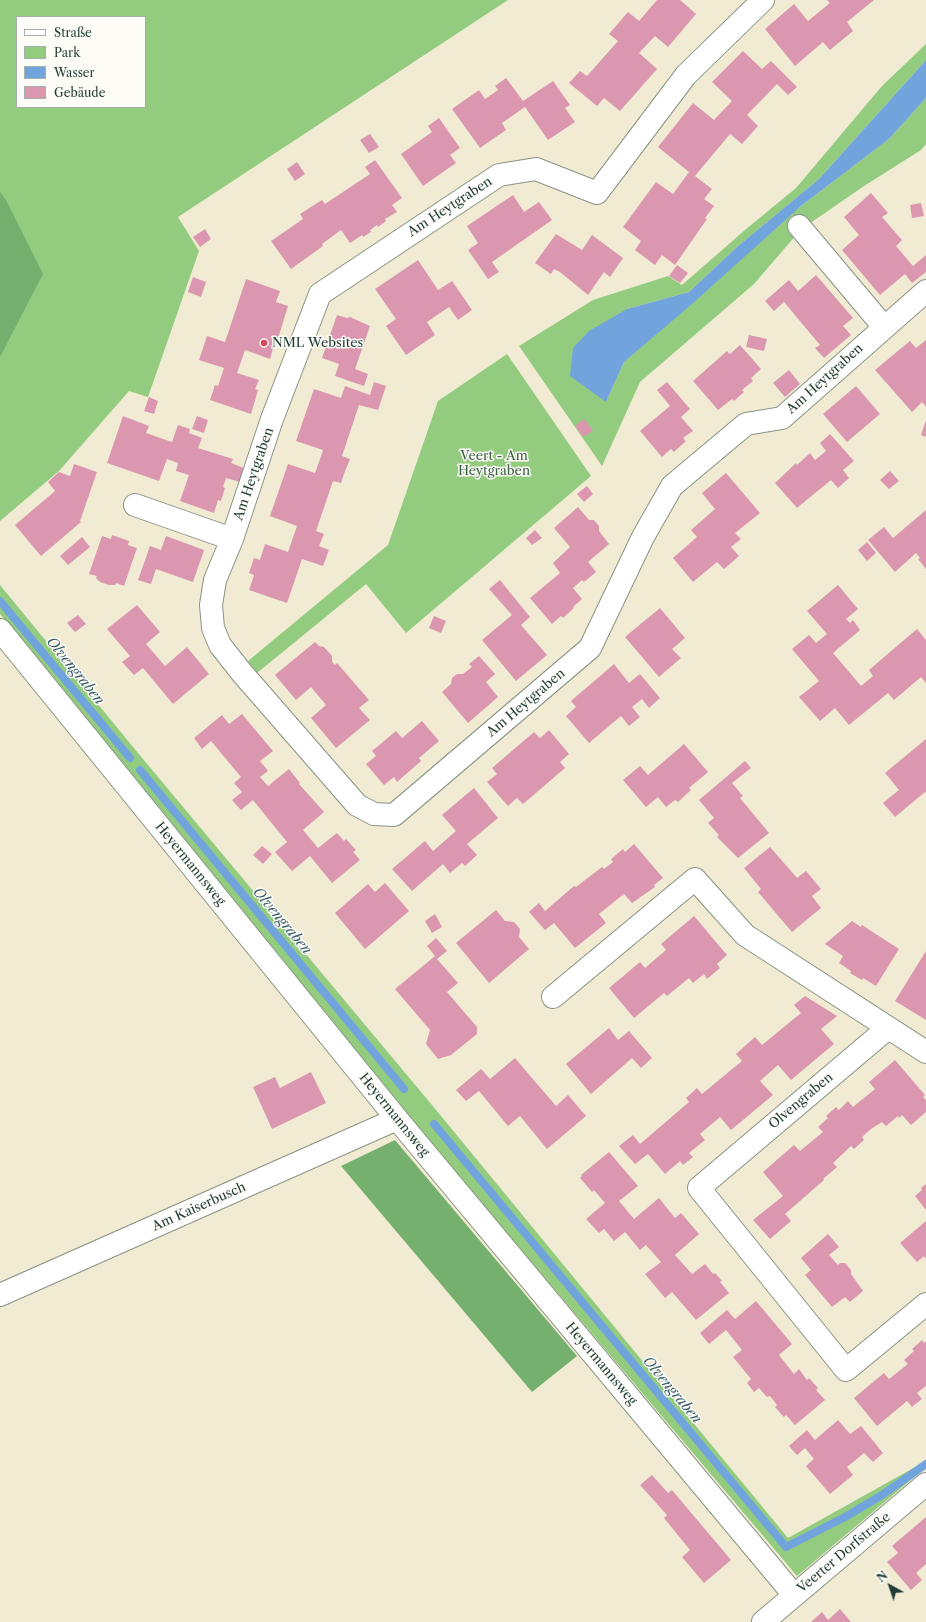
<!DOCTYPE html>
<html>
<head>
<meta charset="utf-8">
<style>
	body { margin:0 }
	#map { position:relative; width:926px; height:1622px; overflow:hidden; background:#f1ebd4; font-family:"Libre Caslon Text",serif }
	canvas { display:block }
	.legend { position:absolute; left:16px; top:16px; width:130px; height:92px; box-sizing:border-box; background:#fdfcf7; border:1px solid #a4b0a9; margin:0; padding:5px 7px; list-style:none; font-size:12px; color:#1f3d34 }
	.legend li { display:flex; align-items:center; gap:8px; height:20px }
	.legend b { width:20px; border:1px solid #a4b0a9 }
	.north { position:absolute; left:870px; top:1566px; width:40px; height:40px; -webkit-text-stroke:3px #fdfcf7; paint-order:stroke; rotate:320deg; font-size:11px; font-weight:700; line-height:16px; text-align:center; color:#1f3d34 }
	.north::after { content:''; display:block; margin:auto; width:14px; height:18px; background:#1f3d34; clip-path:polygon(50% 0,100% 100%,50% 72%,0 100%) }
</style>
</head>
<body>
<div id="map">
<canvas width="926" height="1622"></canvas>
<ul class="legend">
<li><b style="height:5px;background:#fff"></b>Straße</li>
<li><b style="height:11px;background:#93cc7f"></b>Park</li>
<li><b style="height:11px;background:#71a4dd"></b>Wasser</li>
<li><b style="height:11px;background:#db97af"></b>Gebäude</li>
</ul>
<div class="north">N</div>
</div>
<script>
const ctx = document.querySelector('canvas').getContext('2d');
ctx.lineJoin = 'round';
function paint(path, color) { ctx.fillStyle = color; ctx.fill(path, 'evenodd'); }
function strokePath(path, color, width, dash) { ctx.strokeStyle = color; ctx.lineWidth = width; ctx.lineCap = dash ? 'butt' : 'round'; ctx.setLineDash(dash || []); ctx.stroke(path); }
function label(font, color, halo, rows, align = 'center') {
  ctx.font = font + ' "Libre Caslon Text",serif'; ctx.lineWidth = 3; ctx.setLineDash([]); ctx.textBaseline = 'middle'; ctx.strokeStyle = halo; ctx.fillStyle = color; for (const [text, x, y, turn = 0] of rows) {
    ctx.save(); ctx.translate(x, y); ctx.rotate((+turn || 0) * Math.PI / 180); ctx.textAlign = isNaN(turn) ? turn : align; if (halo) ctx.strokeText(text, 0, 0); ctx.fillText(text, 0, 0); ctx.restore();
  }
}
const green = new Path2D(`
	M0 0H508L178 217 199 251 148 397 129 391 59 471 0 521ZM17 17H145V107H17Z
	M926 44V60L819 179 738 246 689 292 627 309 606 402 624 362 801 206 889 139 926 98V144L921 150 864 186 806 226 797 234 754 284 640 382 602 466 519 346 593 300 668 276 682 285 745 230 796 188 882 86Z
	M507 354 591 476 406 633 366 584 257 673 248 661 388 545 438 401Z
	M0 585 138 753 432 1105 788 1538 926 1461V1467L797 1576 413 1122 0 614Z`);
const forest = new Path2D(`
	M0 192 6 200 43 274 0 357Z
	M395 1140 577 1356 532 1392 341 1166Z`);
const water = new Path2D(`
	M926 60V98L889 139 801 206 692 304 624 362 606 402 570 376 573 348 589 331 627 309 689 292 738 246 819 179Z`);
const stream = new Path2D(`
	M0 601 130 758
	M140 770 404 1089
	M434 1124 786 1547 845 1517 882 1495 926 1464`);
const building = new Path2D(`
	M657 0H680L696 14 668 47 655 36 639 53 657 69 620 111 604 98 597 106 569 83 580 71 587 76 618 41 609 34 628 12 639 21Z
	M827 0H874L847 22 853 31 830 50 823 42 795 66 765 29 794 4 808 21 830 3Z
	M743 51 762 69 771 61 797 87 788 95 777 84 747 115 758 126 742 144 730 134 695 176 712 189 704 199 714 206 705 218 707 219 675 265 662 255 655 265 635 250 641 241 623 227 656 182 673 194 689 172 658 147 693 103 714 120 732 101 712 82Z
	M506 78 523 101 553 81 570 105 565 108 575 122 548 140 525 107 502 123 506 130 480 148 452 109 479 90 485 99 498 90 495 86Z
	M439 118 460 148 450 155 456 163 423 186 401 154 432 132 428 126Z
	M370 134 379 147 369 153 360 140Z
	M375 160 402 198 392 205 397 212 385 219 386 221 378 227 377 225 370 230 371 232 363 237 362 235 350 243 341 230 322 244 323 246 291 269 271 241 303 219 300 214 322 200 325 204 370 174 365 167Z
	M297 162 305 174 295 181 287 169Z
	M871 193 888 213 882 217 902 240 896 246 913 266 926 255V272L912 283 905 274 880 295 842 250 859 235 844 217Z
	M513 195 524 212 539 202 552 220 492 262 499 272 488 279 468 250 478 243 467 226Z
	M921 203 924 216 912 218 910 205Z
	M205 229 211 239 200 247 193 237Z
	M556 234 582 250 592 235 623 258 610 277 604 272 588 295 560 272 554 269 551 274 535 263Z
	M418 260 438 290 452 281 472 310 458 320 449 307 427 322 435 335 406 355 386 326 396 319 375 289Z
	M677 265 688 273 680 283 669 276Z
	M816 275 853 318 843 326 851 335 824 358 815 348 820 345 784 302 774 311 765 301 789 280 798 291Z
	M193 277 206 282 201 297 188 292Z
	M246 279 280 291 276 302 288 306 276 345H274L270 359 245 350 237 373 259 380 255 389 258 390 251 414 210 400 215 385 218 386 224 368 199 360 207 336 225 342Z
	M337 315 347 318 350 317 370 326 355 369 368 374 364 386 335 376 339 364 322 358Z
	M749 335 767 339 764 351 746 347Z
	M926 340V407L922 402 912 412 875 370 910 341 916 348Z
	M740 345 761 369 751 378 753 381 742 390 744 392 734 401 732 399 718 410 693 381 727 351 730 354Z
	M789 370 800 384 785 397 773 383Z
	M374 382 386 386 378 410 359 405 342 456 350 459 345 471 341 483 333 481 316 531 324 534 319 546 329 550 323 566 302 559 287 603 249 590 254 575 249 573 254 558 260 560 265 544 288 552 297 526 270 516 288 464 315 473 319 462 323 450 296 441 314 389 341 398 345 386 370 395Z
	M667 382 690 409 681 417 693 431 683 438 686 441 674 452 671 449 662 457 640 431 670 406 657 390Z
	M856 386 880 414 847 442 823 414Z
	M149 397 158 401 154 414 144 411Z
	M123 416 149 426 146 433 172 442 178 425 190 429 189 433 202 438 198 448 233 459 231 463 244 468 240 482 226 478 223 487 225 488 221 501 218 500 214 513 180 501 189 475 176 471 178 463 167 459 159 481 107 463Z
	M197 416 208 420 204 433 192 429Z
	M584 419 593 431 583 437 575 426Z
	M926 420V437L921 435Z
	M830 434 854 461 843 470 849 478 838 488 831 480 797 508 775 483 796 463 797 465 810 453 815 460 826 451 820 443Z
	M74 464 97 472 80 521 81 522 41 556 15 525 55 491 48 482 59 472 70 476Z
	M890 471 899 481 889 489 880 480Z
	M726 473 760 513 735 533 741 539 731 547 739 556 724 569 717 562 693 582 673 558 697 537 691 530 715 509 702 493Z
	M587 486 593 494 584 502 577 494Z
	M578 507 589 520H594L599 526V531L609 544 588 562 596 572 584 582 582 580 573 588 582 599 573 607 574 608 563 618 561 616 552 624 530 598 560 573 553 563 570 547 554 528Z
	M926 510V569L918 559 920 558 916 553 895 572 868 540 884 527 893 538Z
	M535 530 542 538 532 545 526 538Z
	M112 535 129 541 128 545 137 548 124 586 116 583 115 585H109L100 582 96 578 97 576 89 574 102 536 111 539Z
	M166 536 204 550 193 582 156 569 151 584 138 580 150 546 161 550Z
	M82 537 90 547 68 565 60 556Z
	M867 542 876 553 867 561 858 550Z
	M500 580 530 617 521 625 547 655 516 681 482 640 512 615 489 589Z
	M838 585 858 609 846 619 850 623 853 620 860 630 833 653 861 686 873 676 869 670 917 629 926 640V683L921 677 894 700 888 693 849 725 835 708 820 721 799 697 819 681 792 649 809 635 816 643 827 634 807 611Z
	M137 605 160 632 146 644 165 666 187 647 209 674 173 704 143 668 134 675 122 662 130 656 107 629Z
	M660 608 685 638 672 649 681 658 659 677 625 637Z
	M78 615 86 624 75 632 67 623Z
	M434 616 446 621 441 633 429 628Z
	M315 642 319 646 324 647 332 656V662L335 665 337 663 369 700 359 708 370 720 336 748 311 718 326 705 311 687 296 700 275 675Z
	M479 656 495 674 486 682 498 697 468 723 442 692 451 684 452 678 457 674H463L472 667 469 664Z
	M614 664 629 683 640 674 660 698 649 708 642 699 632 707 640 717 629 726 621 716 589 743 566 716 576 707 571 701Z
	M242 714 273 751 260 761 268 771 260 777 268 786 289 769 300 783 299 784 324 812 303 830 318 848 337 833 344 841 346 839 356 850 353 852 360 860 332 883 310 856 292 871 275 852 287 842 253 800 241 810 232 800 242 792 234 783 241 777 211 741 202 749 194 738 222 715 229 724Z
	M422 721 439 741 419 758 421 761 397 782 394 777 384 785 366 764 376 756 372 751 396 731 402 738Z
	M549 730 569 754 560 762 565 768 523 804 517 798 508 806 487 782 497 774 492 768 534 732 540 738Z
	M926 739V793L925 792 895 817 883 803 899 790 885 773Z
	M684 744 708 772 689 788 691 790 678 802 675 800 666 807 658 797 646 807 623 780 640 766 648 775Z
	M745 761 751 768 732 783 743 796 740 798 769 833 738 858 717 837 719 835 708 823 714 818 699 800Z
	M474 788 498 818 467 844 477 855 465 866 462 863 450 873 443 864 412 891 392 869 425 841 433 851 456 831 442 815Z
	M634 844 663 878 654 885 655 887 632 903 624 894 599 914 606 923 575 948 554 923 545 930 529 912 539 903 545 911 574 886 576 887 602 867 604 869 613 862 611 859 623 849 625 852Z
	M262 846 272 854 263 864 253 855Z
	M770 847 797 878 806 871 821 889 812 896 821 908 792 932 758 892 761 889 744 868Z
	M385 883 409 911 365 949 335 913 368 884 375 892Z
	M496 910 505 921 514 922 520 929 519 937 529 949 489 983 456 943Z
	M435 914 442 927 432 933 425 921Z
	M694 916 727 955 717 964 720 968 707 979 704 974 693 983 689 978 667 996 664 993 634 1018 609 988 640 962 645 968 666 950 661 944Z
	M852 921 861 927 862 925 899 949 876 986 863 978 862 980 850 973 851 971 839 963 843 956 825 944Z
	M436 938 447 951 437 959 458 983 447 992 477 1027V1034L451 1055 438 1059 426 1044 430 1030 395 989 435 956 427 946Z
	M926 951V1020L895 1001Z
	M805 996 837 1016 821 1029 834 1044 791 1080 778 1065 760 1081 773 1095 731 1130 720 1117 700 1134 705 1140 689 1153 693 1157 683 1165 680 1161 665 1174 648 1154 635 1164 619 1146 633 1135 640 1144 689 1102 686 1098 697 1088 702 1094 742 1061 736 1054 755 1037 762 1045 801 1013 794 1005Z
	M609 1028 618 1040 629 1031 652 1058 641 1068 632 1058 591 1094 566 1064Z
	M515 1058 556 1106 568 1095 586 1116 547 1149 520 1116 508 1126 479 1091 466 1101 456 1090 481 1069 490 1079Z
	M895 1060 925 1095 923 1097 926 1100V1112L911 1125 902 1115 899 1118 898 1116 886 1126 882 1122 871 1129 862 1137 864 1140 854 1149 851 1146 833 1163 837 1167 823 1179 824 1180 785 1214 791 1221 770 1239 753 1220 783 1196 763 1172 794 1145 800 1151 823 1132 818 1127 828 1118 826 1116 836 1107 839 1110 848 1101 853 1107 875 1089 869 1082Z
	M311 1072 326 1103 272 1129 253 1087 275 1077 280 1088Z
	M609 1152 638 1186 619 1201 634 1219 659 1198 675 1218 681 1213 699 1234 675 1255 692 1274 705 1264 713 1274 715 1273 722 1281 720 1282 729 1293 696 1320 672 1292 665 1298 645 1274 661 1262 646 1245 640 1250 625 1232 614 1241 604 1229 599 1233 586 1219 605 1203 594 1190 592 1192 580 1178 582 1176 581 1175Z
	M926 1184V1210L915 1196 922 1190 921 1188Z
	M926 1221V1259L924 1256 917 1262 900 1243Z
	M828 1234 839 1247 829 1255 838 1265 840 1263H845L851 1270V1274L863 1291 850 1302 845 1297 832 1307 805 1275 811 1270 801 1258Z
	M756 1301 792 1344 779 1355 794 1374 799 1369 807 1380 809 1378 818 1388 816 1390 825 1400 795 1425 786 1415 784 1417 775 1407 777 1405 770 1396 767 1397 759 1388 754 1392 747 1383 751 1379 733 1357 742 1350 726 1330 709 1344 700 1333 727 1310 735 1319Z
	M922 1340 924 1343 926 1341V1386L917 1393 922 1399 912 1407 907 1401 877 1426 854 1398 884 1373 889 1379 908 1364 904 1360 914 1351 912 1349Z
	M838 1420 850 1434 861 1426 883 1453 873 1462 864 1453 847 1467 853 1475 830 1494 806 1466 814 1459 805 1448 797 1455 789 1446 807 1430 815 1440Z
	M652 1475 668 1493 672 1490 731 1560 704 1583 682 1557 690 1550 664 1518 667 1515 640 1485Z
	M926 1517V1564L916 1573 922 1580 911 1590 887 1562 898 1553 892 1546Z
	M840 1609 851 1622H811L822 1612 828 1620Z`);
const street = new Path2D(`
	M763 0 686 75 597 193 536 169 499 175 320 294 272 419 232 539 215 580 211 605 213 628 220 645 242 673 357 805 374 814 394 815 590 648 643 537 672 486 746 424 782 418 926 291
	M799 226 884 327
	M135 505 232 539
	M0 630 397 1119 794 1595
	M553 997 695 879 745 935 926 1052
	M888 1028 699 1188 846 1370 926 1304
	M0 1295 397 1119
	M763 1622 926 1484`);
const markers = [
	[264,343,4,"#d1495b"]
];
const streetNames = [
	["Am Heytgraben",450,207,-33],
	["Am Heytgraben",825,379,-42],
	["Am Heytgraben",254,474,-71],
	["Am Heytgraben",526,703,-40],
	["Heyermannsweg",190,864,51],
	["Olvengraben",801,1101,-40],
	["Heyermannsweg",394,1115,51],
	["Am Kaiserbusch",199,1207,-24],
	["Heyermannsweg",601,1364,50],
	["Veerter Dorfstraße",844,1553,-40]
];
const poiNames = [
	["NML Websites",272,343]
];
const parkNames = [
	["Veert - Am",494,456],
	["Heytgraben",494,471]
];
const waterNames = [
	["Olvengraben",75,671,51],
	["Olvengraben",282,921,50],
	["Olvengraben",672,1390,50]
];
paint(green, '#93cc7f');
paint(forest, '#76b06e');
paint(water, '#71a4dd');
strokePath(stream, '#71a4dd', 8);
paint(building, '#db97af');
strokePath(street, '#889484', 24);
strokePath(street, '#fff', 22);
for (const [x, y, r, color] of markers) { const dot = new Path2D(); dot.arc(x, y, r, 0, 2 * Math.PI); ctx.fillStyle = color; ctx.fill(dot); strokePath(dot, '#fdfcf7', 1.5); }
label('13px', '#1f3d34', '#fdfcf7', streetNames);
label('13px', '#1f3d34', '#fdfcf7', poiNames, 'left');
label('13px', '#3c6147', '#fdfcf7', parkNames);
label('italic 14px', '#3c616f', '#fdfcf7', waterNames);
</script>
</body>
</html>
